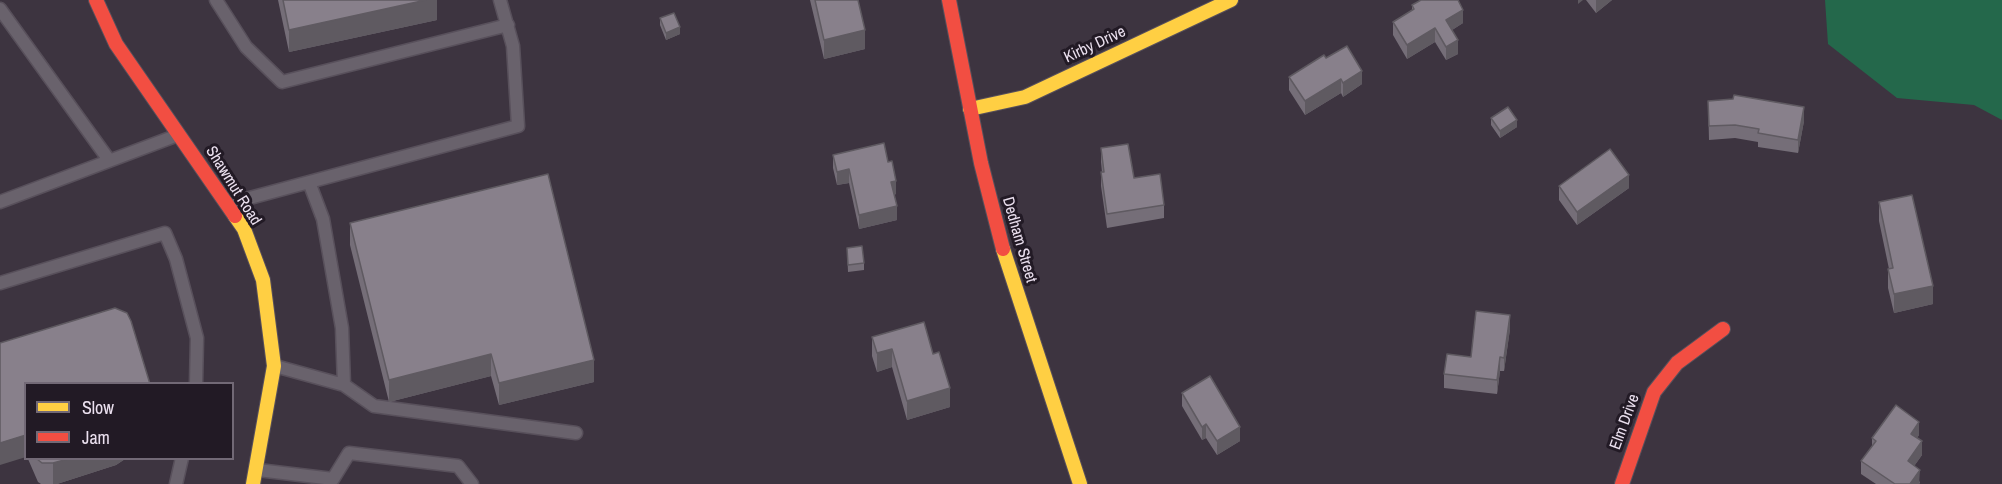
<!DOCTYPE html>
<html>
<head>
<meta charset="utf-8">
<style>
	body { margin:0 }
	#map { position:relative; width:2002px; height:484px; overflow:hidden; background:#3d3440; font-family:"Archivo Narrow",sans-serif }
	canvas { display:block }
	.legend { position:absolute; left:24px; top:382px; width:210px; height:78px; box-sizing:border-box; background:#221a25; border:2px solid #726976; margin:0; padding:8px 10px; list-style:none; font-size:18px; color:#ebe0ef }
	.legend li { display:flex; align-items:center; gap:12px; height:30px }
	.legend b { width:30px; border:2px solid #726976 }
</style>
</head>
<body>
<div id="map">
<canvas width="2002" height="484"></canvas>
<ul class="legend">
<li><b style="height:8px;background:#ffcf43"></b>Slow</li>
<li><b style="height:8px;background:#f24e42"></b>Jam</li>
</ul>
</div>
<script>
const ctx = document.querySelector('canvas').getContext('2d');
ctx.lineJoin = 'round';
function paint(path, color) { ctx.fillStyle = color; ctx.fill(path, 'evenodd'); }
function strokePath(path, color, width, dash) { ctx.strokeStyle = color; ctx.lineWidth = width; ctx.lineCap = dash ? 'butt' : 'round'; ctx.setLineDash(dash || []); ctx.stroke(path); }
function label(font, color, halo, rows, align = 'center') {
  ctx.font = font + ' "Archivo Narrow",sans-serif'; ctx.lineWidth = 6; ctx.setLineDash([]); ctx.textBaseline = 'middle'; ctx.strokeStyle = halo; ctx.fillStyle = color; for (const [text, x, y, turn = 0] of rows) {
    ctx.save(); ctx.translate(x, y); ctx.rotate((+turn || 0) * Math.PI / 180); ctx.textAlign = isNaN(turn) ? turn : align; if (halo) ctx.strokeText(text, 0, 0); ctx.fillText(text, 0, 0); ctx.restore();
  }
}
const green = new Path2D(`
	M1825 0H2002V120L1974 105 1897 98 1828 44Z`);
const lane = new Path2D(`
	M216 0 246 47 282 82 508 25
	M0 9 109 160
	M309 182 323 219 342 328 344 385
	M0 202 178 135
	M231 203 518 126 513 46 500 0
	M0 283 165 233 176 259 197 338 196 384
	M275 366 344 385 374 406 576 433
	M258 470 333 479 349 453 458 466 472 484
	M176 484 182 458`);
const slow = new Path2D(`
	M970 109 1025 97 1231 0
	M235 216 244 229 263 280 274 366 253 484
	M1003 249 1080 484`);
const jam = new Path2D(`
	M96 0 116 44 235 216
	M949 0 981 163 1003 249
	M1622 484 1654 392 1677 363 1723 329`);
const wall = new Path2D(`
	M278 0H437V20L289 52Z
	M810 0H858L865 49 824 59Z
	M1586 0H1612L1596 13Z
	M1412 5 1463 23 1452 30 1458 54 1446 60 1435 42 1407 59 1393 35V22L1412 10Z
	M660 18 680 34 666 40 660 25Z
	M1326 58 1362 84 1343 97 1341 93 1305 115 1289 90V77Z
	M1708 101 1804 121 1798 153 1758 147V142L1735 138 1709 140Z
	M1491 118 1517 127 1500 138 1491 125Z
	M1101 148 1164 205V218L1107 228 1101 186V172H1102L1101 162Z
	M833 155 888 162 896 194 894 195 897 220 859 229 849 183 837 185 833 168Z
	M1559 186 1629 188 1577 225 1559 200Z
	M1879 202 1933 304 1894 313 1888 288V269H1889L1879 221Z
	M350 223 594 382 499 405 491 376 389 402 350 245Z
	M847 248 864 263V270L848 272Z
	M1510 329 1504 371H1500L1497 394 1444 388V374L1471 357Z
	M872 337 933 354 950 407 907 420 892 367 877 372 872 356Z
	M1182 393 1240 441 1217 455 1206 438 1202 440 1182 406Z
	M1919 435 1917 438 1922 455 1914 466 1920 483 1919 484H1876L1861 474V461L1872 446V438Z
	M28 459H125L116 465 57 484H41L38 482Z`);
const shadedWall = new Path2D(`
	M426 0H437V20L289 52V30Z
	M1578 0H1583L1578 4Z
	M1596 0H1612L1596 13Z
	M1463 10V23L1446 34V20Z
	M680 27V34L666 40V33Z
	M1435 28V42L1407 59V45Z
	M865 30V49L824 59V40Z
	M1458 40V54L1446 60V47Z
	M1362 71V84L1343 97V83Z
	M1341 79V93L1305 115V101Z
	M1804 107V121L1798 153V140Z
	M1517 120V127L1500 138V131Z
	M849 169V183L837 185V172Z
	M1629 175V188L1577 225V212Z
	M896 181V194L891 195V182Z
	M897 206V220L859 229V215Z
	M1933 286V304L1894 313V294Z
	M1510 315V329L1504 371V358Z
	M892 349V367L877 372V353Z
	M491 354V376L389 402V380Z
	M1500 357V371L1497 394V380Z
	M594 360V382L499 405V383Z
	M950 388V407L907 420V401Z
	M1919 422V435L1911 447V434Z
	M1206 424V438L1202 440V427Z
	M1240 427V441L1217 455V441Z
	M26 435V457L0 465V443Z
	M1922 441V455L1908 475V461Z
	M68 459H125L116 465 57 484H53V463Z
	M1920 470 1919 484H1910Z`);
const building = new Path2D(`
	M283 0H426L289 30Z
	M815 0H858L865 30 824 40Z
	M1421 0H1458L1463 10 1446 20 1458 40 1446 47 1435 28 1407 45 1393 22 1414 9 1412 5Z
	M674 13 680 27 666 33 660 18Z
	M1347 46 1362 71 1343 83 1341 79 1305 101 1289 77 1324 55 1326 58Z
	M1734 95 1804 107 1798 140 1758 133 1759 129 1735 125 1709 126 1708 101 1733 99Z
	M1508 107 1517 120 1500 131 1491 118Z
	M884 143 888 162 892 161 896 181 891 182 897 206 859 215 849 169 837 172 833 155Z
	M1128 144 1134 178 1160 174 1164 205 1107 214 1101 172H1104L1101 148Z
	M1610 149 1629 175 1577 212 1559 186Z
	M548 174 594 360 499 383 491 354 389 380 350 223Z
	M1912 195 1933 286 1894 294 1888 269 1893 268 1879 202Z
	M862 246 864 263 848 265 847 248Z
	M115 308 127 313 131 321 150 384H26V435L0 443V343Z
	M1476 311 1510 315 1504 358 1500 357 1497 380 1444 374 1447 354 1471 357Z
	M924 322 933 354 939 352 950 388 907 401 892 349 877 353 872 337Z
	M1210 376 1240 427 1217 441 1206 424 1202 427 1182 393Z
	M1896 405 1919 422 1911 434 1922 441 1908 461 1920 470 1910 484H1895L1861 461 1876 441 1872 438Z
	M37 459H68L53 463H42Z`);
const streetNames = [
	["Kirby Drive",1095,45,-25],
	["Shawmut Road",233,186,58],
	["Dedham Street",1019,240,74],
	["Elm Drive",1625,422,-70]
];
paint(green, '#24684b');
strokePath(lane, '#58505b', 15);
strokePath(slow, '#58505b', 16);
strokePath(jam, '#58505b', 16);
strokePath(lane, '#69626c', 12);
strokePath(slow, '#ffcf43', 14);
strokePath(jam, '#f24e42', 14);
paint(wall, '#756e78');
paint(shadedWall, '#5f5a61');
paint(building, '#88808b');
strokePath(building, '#5f5a61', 1.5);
label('16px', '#ebe0ef', '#221a25', streetNames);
</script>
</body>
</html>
